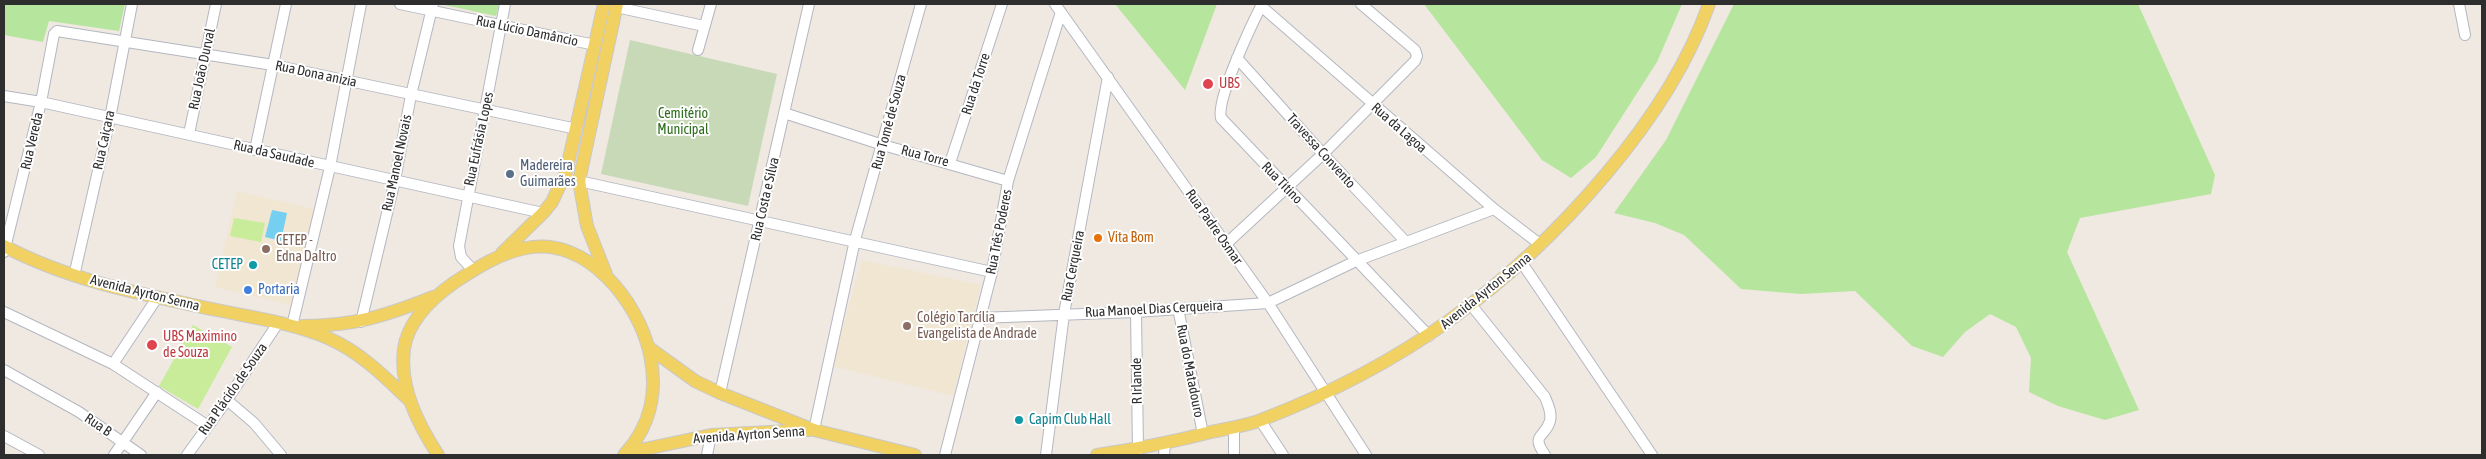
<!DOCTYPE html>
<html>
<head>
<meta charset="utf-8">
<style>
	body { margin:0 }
	#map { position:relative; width:2486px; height:459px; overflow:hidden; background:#efe9e1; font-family:"Asap Condensed",sans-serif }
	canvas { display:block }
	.frame { position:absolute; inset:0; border:5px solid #2e2e2e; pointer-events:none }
</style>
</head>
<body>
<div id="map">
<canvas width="2486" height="459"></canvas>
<div class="frame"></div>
</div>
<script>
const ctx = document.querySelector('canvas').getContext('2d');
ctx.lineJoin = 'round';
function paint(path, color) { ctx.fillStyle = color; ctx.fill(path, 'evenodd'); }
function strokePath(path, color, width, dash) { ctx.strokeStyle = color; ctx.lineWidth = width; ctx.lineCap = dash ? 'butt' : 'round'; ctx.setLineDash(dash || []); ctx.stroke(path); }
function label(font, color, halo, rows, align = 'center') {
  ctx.font = font + ' "Asap Condensed",sans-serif'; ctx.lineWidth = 4; ctx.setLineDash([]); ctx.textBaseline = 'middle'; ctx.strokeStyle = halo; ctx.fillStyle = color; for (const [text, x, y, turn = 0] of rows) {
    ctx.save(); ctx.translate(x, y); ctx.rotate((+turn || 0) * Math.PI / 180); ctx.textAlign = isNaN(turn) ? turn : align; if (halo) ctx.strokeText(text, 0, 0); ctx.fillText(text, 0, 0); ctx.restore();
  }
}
const education = new Path2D(`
	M237 191 318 210 296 306 215 287Z
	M862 260 981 285 953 396 832 366Z`);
const green = new Path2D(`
	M4 4H125L119 31 49 21 43 42 4 35Z
	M440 4H499L496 16Z
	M1115 4H1217L1185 90Z
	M1424 4H1682L1657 62 1596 157 1571 178 1542 160Z
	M1734 4H2138L2215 175 2211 194 2080 218 2067 252 2139 410 2105 420 2058 406 2029 392 2031 358 2016 327 1990 314 1965 332 1943 357 1912 346 1855 291 1801 294 1741 289 1684 235 1655 223 1614 213 1666 140Z`);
const cemetery = new Path2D(`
	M630 40 777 74 748 206 601 174Z`);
const pitch = new Path2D(`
	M234 218 265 223 261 242 230 236Z
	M193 325 232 347 198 409 159 386Z`);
const water = new Path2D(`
	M272 210 287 213 281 241 265 237Z`);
const minor = new Path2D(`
	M400 4 595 45
	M1055 4 1268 303 1366 455
	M1262 4C1252 24 1216 99 1221 118L1429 336
	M2459 4 2465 35
	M1261 6 1494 209 1541 245
	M616 7 704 26
	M698 50 711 4
	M1237 58 1323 154 1406 242
	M4 96 41 102 543 213
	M784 113 883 145 1008 181
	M189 134 216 4
	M255 150 286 4
	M950 163 1002 4
	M579 181C717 212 855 241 992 272
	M1226 244 1323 154 1415 61 1417 56 1415 50 1361 4
	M4 252 41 102 54 34 57 31 273 65 577 129
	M1522 263 1652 455
	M473 270 461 257 459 246 505 4
	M74 276 110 118 132 4
	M1472 306 1545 397C1548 405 1552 412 1550 421 1545 438 1530 434 1545 455
	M1178 308 1203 434
	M4 312 113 364 208 426
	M1136 312 1138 450
	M979 318 1136 312 1268 303 1356 261 1494 209
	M361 322 395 180 411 95 433 4
	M292 326 330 167 361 4
	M113 364 157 298
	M4 370 79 412 141 455
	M720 393 809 4
	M227 400 254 423 281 455
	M1260 420 1283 455
	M814 430 855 240 921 4
	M4 436 39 455
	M114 455 157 392
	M187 455 227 400 278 323
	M707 455 711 435
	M945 455 992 272 1008 181 1061 12
	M1046 455 1064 314 1108 77
	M1164 455 1165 444
	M1234 455V427`);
const major = new Path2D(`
	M4 246C70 281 145 295 217 310 254 318 293 323 328 338 360 352 384 376 409 400
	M502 253 543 213 552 202 566 172 604 4
	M606 274 587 226 579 181 617 4
	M302 326C354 326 385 316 433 297
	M648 347 695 381 720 393 814 430 915 455
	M626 453 711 435 809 430
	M438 455C418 424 399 387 404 349 408 320 432 298 455 282 478 267 500 253 526 248 587 236 638 301 650 354 658 393 651 426 624 455
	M1097 455C1136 449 1173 442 1211 432 1228 428 1246 426 1261 420 1402 366 1509 289 1606 174 1649 123 1687 67 1709 4`);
const markers = [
	[1208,84,6,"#e0444e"],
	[510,174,5,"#5c6f8a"],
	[1098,238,5,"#e8710a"],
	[266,249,5,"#8d6e63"],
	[253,265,5,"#0f9aa8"],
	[248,290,5,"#3f7fe0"],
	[907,326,5,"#8d6e63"],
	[152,345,6,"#e0444e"],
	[1019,420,5,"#0f9aa8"]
];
const streetNames = [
	["Rua Lúcio Damâncio",527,31,12],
	["Rua João Durval",202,69,-78],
	["Rua Dona anizia",316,74,12],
	["Rua da Torre",976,84,-72],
	["Rua Tomé de Souza",889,122,-75],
	["Rua da Lagoa",1399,128,41],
	["Rua Eufrásia Lopes",479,139,-78],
	["Rua Caiçara",104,140,-78],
	["Rua Vereda",32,141,-77],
	["Travessa Convento",1321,151,48],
	["Rua da Saudade",274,154,13],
	["Rua Torre",925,156,15],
	["Rua Manoel Novais",397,163,-78],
	["Rua Titino",1282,183,46],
	["Rua Costa e Silva",765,199,-77],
	["Rua Padre Osmar",1214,227,55],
	["Rua Três Poderes",999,232,-79],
	["Rua Cerqueira",1073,266,-79],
	["Avenida Ayrton Senna",1486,291,-39],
	["Avenida Ayrton Senna",145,293,14],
	["Rua Manoel Dias Cerqueira",1154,309,-3],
	["Rua do Matadouro",1190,371,79],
	["R Irlande",1137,381,-91],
	["Rua Plácido de Souza",233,389,-55],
	["Rua B",98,425,34],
	["Avenida Ayrton Senna",749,435,-4]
];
const healthNames = [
	["UBS",1219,84],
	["UBS Maximino",163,337],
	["de Souza",163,353]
];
const parkNames = [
	["Cemitério",683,114],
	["Municipal",683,130]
];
const serviceNames = [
	["Madereira",520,166],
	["Guimarães",520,182]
];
const foodNames = [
	["Vita Bom",1108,238]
];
const educationNames = [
	["CETEP -",276,241],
	["Edna DaItro",276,257],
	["Colégio Tarcília",917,318],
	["Evangelista de Andrade",917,334]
];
const cultureNames = [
	["CETEP",243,265],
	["Capim Club Hall",1029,420,"left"]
];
const shopNames = [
	["Portaria",258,290]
];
paint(education, '#f0e6d1');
paint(green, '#b6e59e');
paint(cemetery, '#c8d9b8');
paint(pitch, '#c9ec9a');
paint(water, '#75cff0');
strokePath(minor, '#b4b7c1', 12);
strokePath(major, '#c9c9c9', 14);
strokePath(minor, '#fff', 10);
strokePath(major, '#f2d163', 12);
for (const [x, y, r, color] of markers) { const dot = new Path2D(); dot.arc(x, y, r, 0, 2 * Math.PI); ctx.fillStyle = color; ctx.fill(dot); strokePath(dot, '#fff', 2); }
label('14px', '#2e2e2e', '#fff', streetNames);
label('14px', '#be3a42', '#fff', healthNames, 'left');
label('14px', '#2c6e1b', '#fff', parkNames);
label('14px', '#4e5e75', '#fff', serviceNames, 'left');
label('14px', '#c56008', '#fff', foodNames, 'left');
label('14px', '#785e54', '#fff', educationNames, 'left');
label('14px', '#0d838f', '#fff', cultureNames, 'right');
label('14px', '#366cbe', '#fff', shopNames, 'left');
</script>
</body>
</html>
